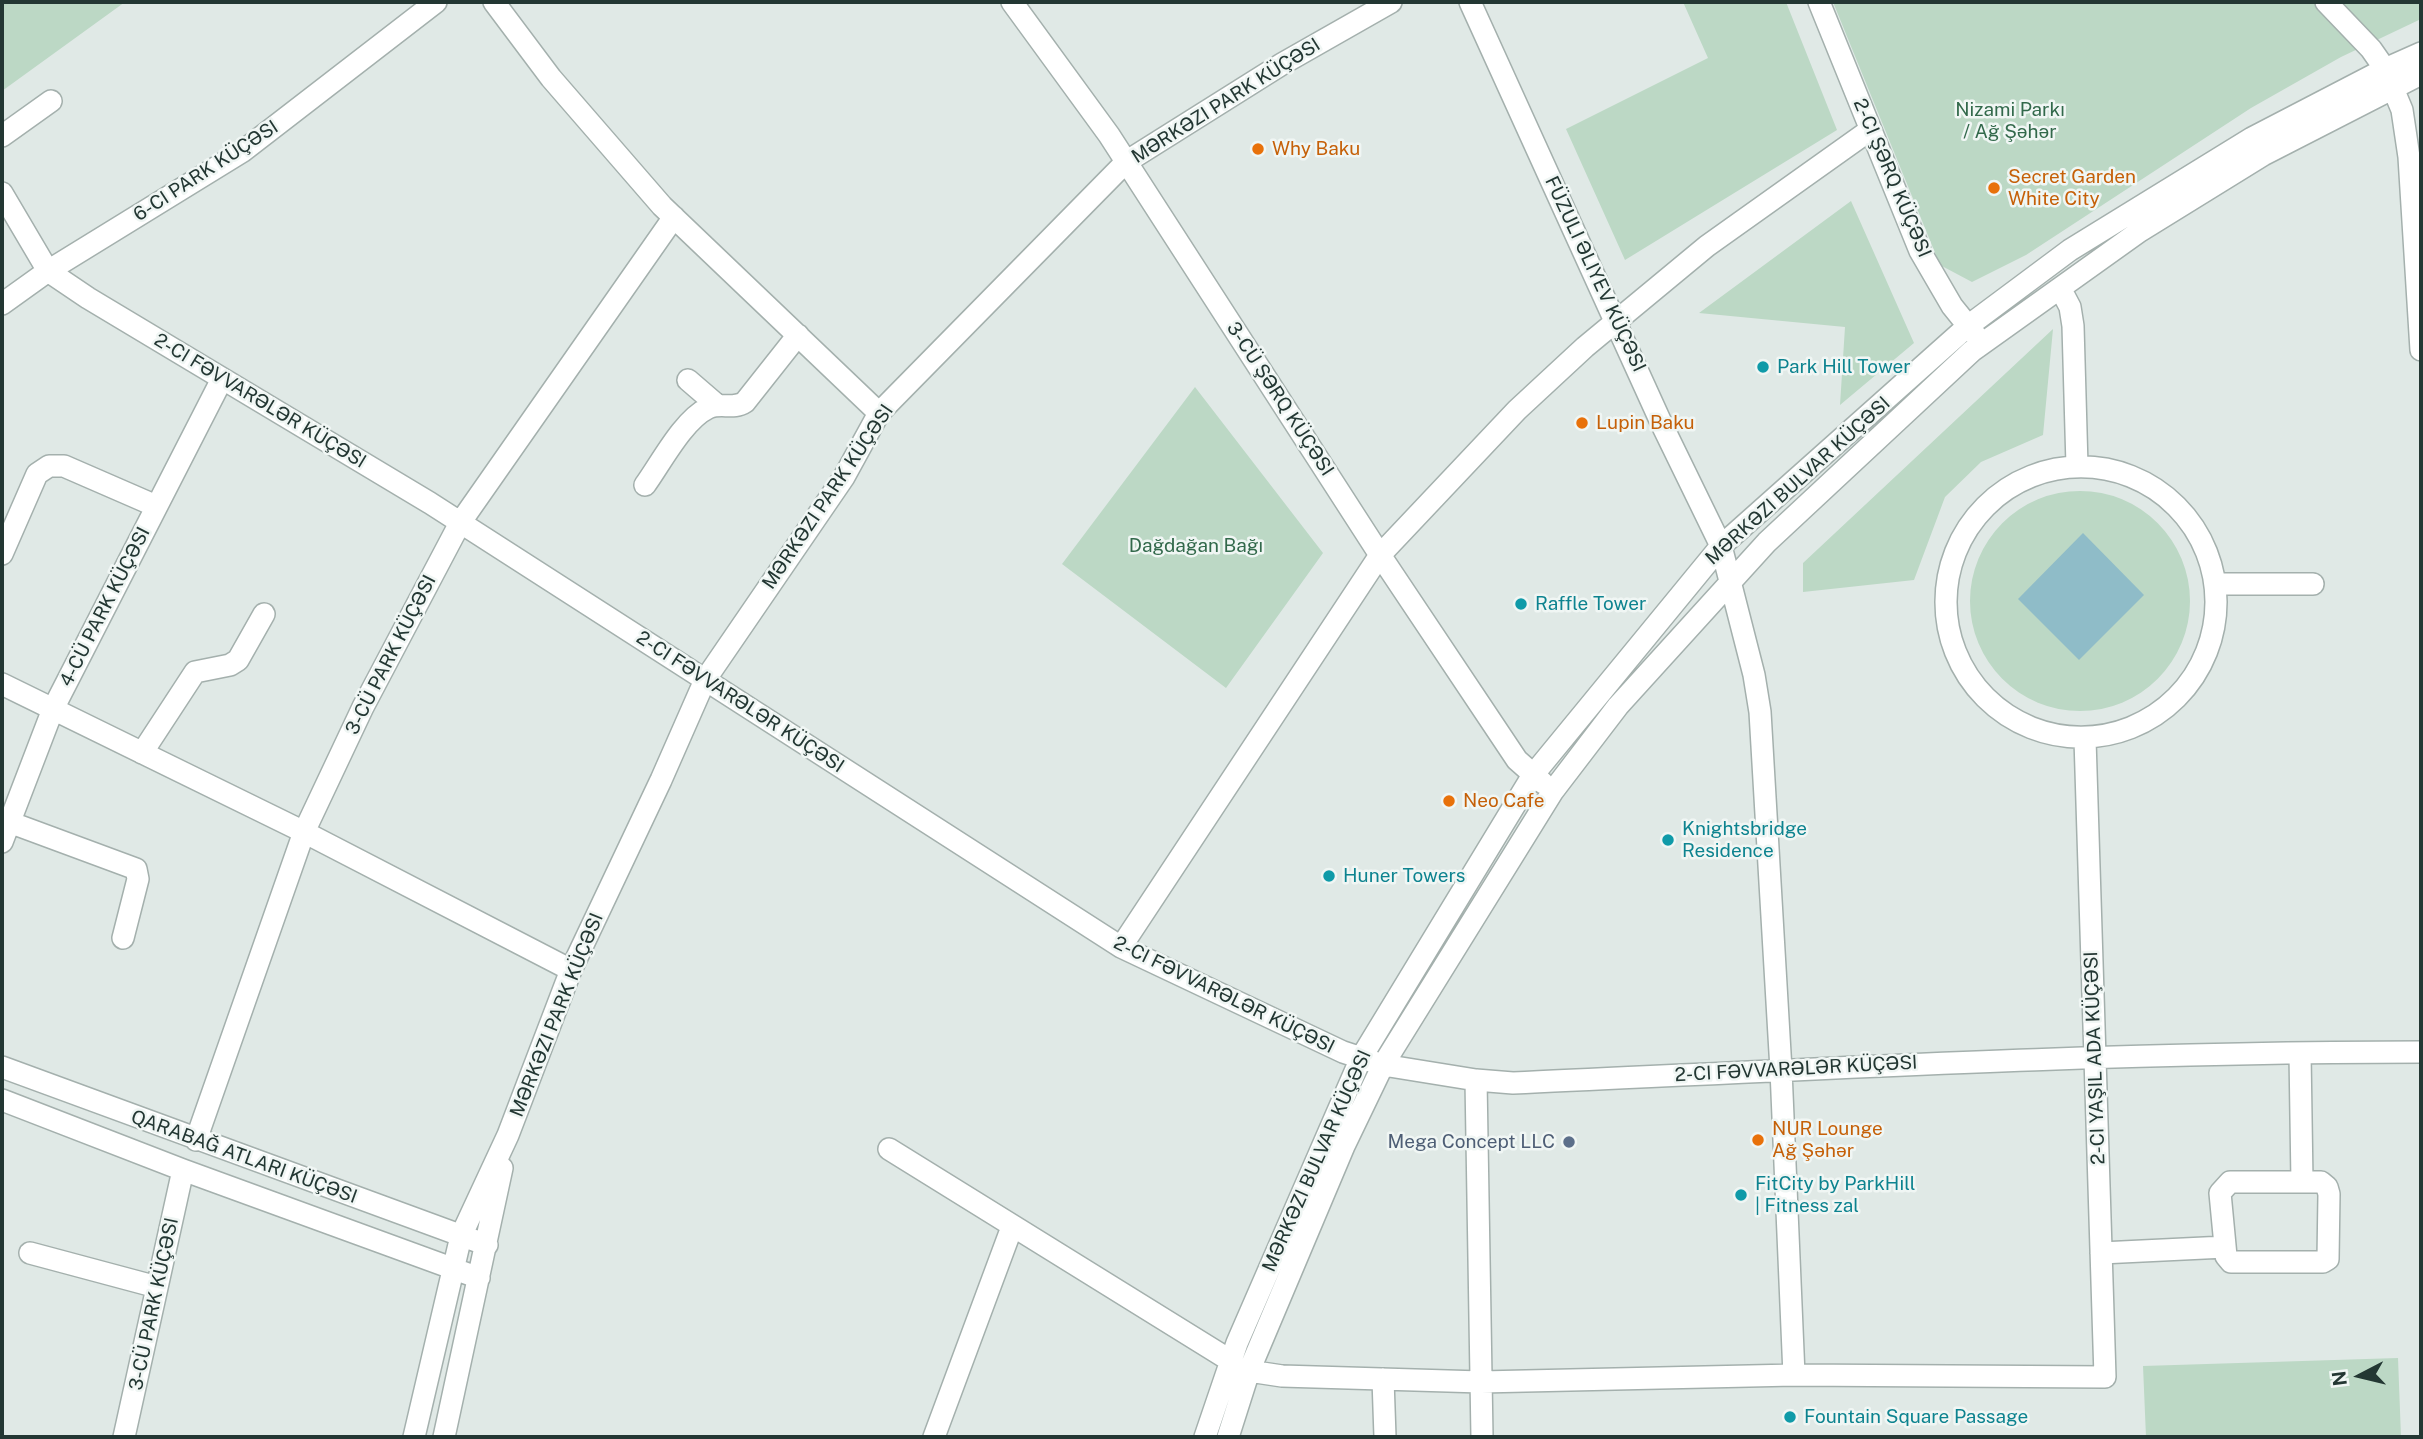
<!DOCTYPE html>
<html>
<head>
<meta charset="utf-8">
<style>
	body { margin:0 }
	#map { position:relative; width:2423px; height:1439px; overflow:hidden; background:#e0e9e6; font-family:"Public Sans",sans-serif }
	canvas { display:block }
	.frame { position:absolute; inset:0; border:4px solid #233733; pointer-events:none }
	.north { position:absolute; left:2325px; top:1341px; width:70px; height:70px; -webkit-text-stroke:5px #f0f6f4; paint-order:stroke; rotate:263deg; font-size:19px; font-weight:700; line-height:28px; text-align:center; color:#233733 }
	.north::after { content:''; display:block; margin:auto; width:24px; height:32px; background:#233733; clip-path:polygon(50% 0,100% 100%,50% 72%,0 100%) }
</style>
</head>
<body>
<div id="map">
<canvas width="2423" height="1439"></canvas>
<div class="frame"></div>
<div class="north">N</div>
</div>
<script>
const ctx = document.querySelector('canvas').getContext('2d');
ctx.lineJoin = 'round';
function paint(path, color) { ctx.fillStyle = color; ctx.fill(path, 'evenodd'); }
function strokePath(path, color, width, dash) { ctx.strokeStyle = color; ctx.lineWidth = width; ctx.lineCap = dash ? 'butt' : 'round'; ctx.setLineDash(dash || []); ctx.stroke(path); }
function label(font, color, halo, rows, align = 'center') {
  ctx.font = font + ' "Public Sans",sans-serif'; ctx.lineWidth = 5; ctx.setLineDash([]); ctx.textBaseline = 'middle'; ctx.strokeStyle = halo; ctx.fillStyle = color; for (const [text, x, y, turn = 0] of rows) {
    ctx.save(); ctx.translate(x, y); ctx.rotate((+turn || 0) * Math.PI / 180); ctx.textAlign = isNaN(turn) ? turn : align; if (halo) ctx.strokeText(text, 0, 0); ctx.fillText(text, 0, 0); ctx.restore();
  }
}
const green = new Path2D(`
	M2 2H125L2 91Z
	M1683 2H1786L1837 130 1625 260 1566 129 1708 58Z
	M1833 2H2421V19L2341 57 2251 108 2026 255 1972 282 1940 265Z
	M1851 201 1914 343 1840 405 1845 327 1699 313Z
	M2053 329 2043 435 1981 462 1945 497 1914 580 1803 592V563Z
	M1195 387 1323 553 1226 688 1062 564Z
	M1970 601a110 110 0 1 1 220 0a110 110 0 1 1-220 0Z
	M2398 1358 2401 1437H2146L2143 1366Z`);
const water = new Path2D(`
	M2083 533 2144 595 2079 660 2018 599Z`);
const minor = new Path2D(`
	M494 2 551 78 662 206 879 413
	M1012 2 1109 135 1380 555 1517 760 1543 783
	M1470 2 1664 429 1721 546 1754 675 1760 712 1781 1070 1794 1375
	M1819 2 1920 251 1952 306 1977 337
	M2326 2 2371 49 2385 69 2402 110 2409 157 2421 350
	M2 136 51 101
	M2 193 48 271 88 298 430 503 1121 947 1343 1052 1383 1065 1476 1080 1513 1083C1816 1069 2118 1052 2421 1052
	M2060 288 2070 307 2073 326 2077 466
	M2 304 48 271 243 151 436 2
	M688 380 717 405
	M1946 602a135 135 0 1 1 270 0a135 135 0 1 1-270 0Z
	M645 485C661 463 683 420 708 408 721 402 733 410 745 402L798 335
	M2 554 37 474 49 466H64L156 506
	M2217 584H2313
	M2 684 304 832 571 970
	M142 753 195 672 230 665 238 660 264 614
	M9 822 136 869 138 879 123 938
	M2 842 53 709 222 379
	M1121 947 1380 555 1517 410 1585 347 1707 246 1870 130
	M2300 1053 2302 1182
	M2 1067 487 1245
	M1476 1080 1482 1437
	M2 1100 183 1170 479 1278
	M196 1140 304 832 363 707 460 523 674 217
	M889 1149 1231 1361
	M2230 1182H2321L2327 1187 2329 1194 2328 1259 2323 1262H2231L2226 1256 2220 1193Z
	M30 1253 157 1287
	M2101 1253 2225 1247
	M1249 1371 1282 1376 1481 1382 1794 1375 2105 1377 2085 739
	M1383 1379 1385 1437
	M124 1437 183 1170
	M414 1437 461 1236 508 1135 571 970 661 780 705 680 844 477 879 413 1126 162 1282 64 1391 2
	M444 1437 502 1168
	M934 1437 1012 1227
	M1205 1437 1237 1343 1361 1058 1533 775 1721 546 1968 326 2070 250 2252 138 2385 69 2421 53
	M1228 1437 1249 1371 1344 1146 1383 1065 1553 791 1618 706 1767 542 1972 351 2140 231 2263 155 2421 74`);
const markers = [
	[1258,149,7,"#e8710a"],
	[1994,188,7,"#e8710a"],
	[1763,367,7,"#0f9aa8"],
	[1582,423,7,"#e8710a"],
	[1521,604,7,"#0f9aa8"],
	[1449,801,7,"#e8710a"],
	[1668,840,7,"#0f9aa8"],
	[1329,876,7,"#0f9aa8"],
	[1758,1140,7,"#e8710a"],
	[1569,1142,7,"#5c6f8a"],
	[1741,1195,7,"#0f9aa8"],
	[1790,1417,7,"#0f9aa8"]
];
const streetNames = [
	["MƏRKƏZI PARK KÜÇƏSI",1226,101,-32],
	["6-CI PARK KÜÇƏSI",206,171,-33],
	["2-CI ŞƏRQ KÜÇƏSI",1892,178,67],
	["FÜZULI ƏLIYEV KÜÇƏSI",1595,274,65],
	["3-CÜ ŞƏRQ KÜÇƏSI",1280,399,57],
	["2-CI FƏVVARƏLƏR KÜÇƏSI",260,401,31],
	["MƏRKƏZI BULVAR KÜÇƏSI",1798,481,-42],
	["MƏRKƏZI PARK KÜÇƏSI",828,497,-56],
	["4-CÜ PARK KÜÇƏSI",105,607,-63],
	["3-CÜ PARK KÜÇƏSI",391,655,-63],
	["2-CI FƏVVARƏLƏR KÜÇƏSI",740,702,33],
	["2-CI FƏVVARƏLƏR KÜÇƏSI",1224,995,26],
	["MƏRKƏZI PARK KÜÇƏSI",557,1015,-68],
	["2-CI YAŞIL ADA KÜÇƏSI",2095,1058,-92],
	["2-CI FƏVVARƏLƏR KÜÇƏSI",1796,1069,-3],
	["QARABAĞ ATLARI KÜÇƏSI",244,1157,20],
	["MƏRKƏZI BULVAR KÜÇƏSI",1317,1161,-66],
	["3-CÜ PARK KÜÇƏSI",154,1304,-78]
];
const parkNames = [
	["Nizami Parkı",2010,110],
	["/ Ağ Şəhər",2010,132],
	["Dağdağan Bağı",1196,546]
];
const foodNames = [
	["Why Baku",1272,149],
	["Secret Garden",2008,177],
	["White City",2008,199],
	["Lupin Baku",1596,423],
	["Neo Cafe",1463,801],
	["NUR Lounge",1772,1129],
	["Ağ Şəhər",1772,1151]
];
const cultureNames = [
	["Park Hill Tower",1777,367],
	["Raffle Tower",1535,604],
	["Knightsbridge",1682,829],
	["Residence",1682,851],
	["Huner Towers",1343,876],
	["FitCity by ParkHill",1755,1184],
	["| Fitness zal",1755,1206],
	["Fountain Square Passage",1804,1417]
];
const serviceNames = [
	["Mega Concept LLC",1555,1142]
];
paint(green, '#bcd8c5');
paint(water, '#8fbcc8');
strokePath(minor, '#a4b0ad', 24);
strokePath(minor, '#fff', 21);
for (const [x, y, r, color] of markers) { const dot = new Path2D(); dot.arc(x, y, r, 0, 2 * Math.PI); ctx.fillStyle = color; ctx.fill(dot); strokePath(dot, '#f0f6f4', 2.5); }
label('19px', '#233733', '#f0f6f4', streetNames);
label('19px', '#32694b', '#f0f6f4', parkNames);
label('19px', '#c56008', '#f0f6f4', foodNames, 'left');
label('19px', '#0d838f', '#f0f6f4', cultureNames, 'left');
label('19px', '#4e5e75', '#f0f6f4', serviceNames, 'right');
</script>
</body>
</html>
